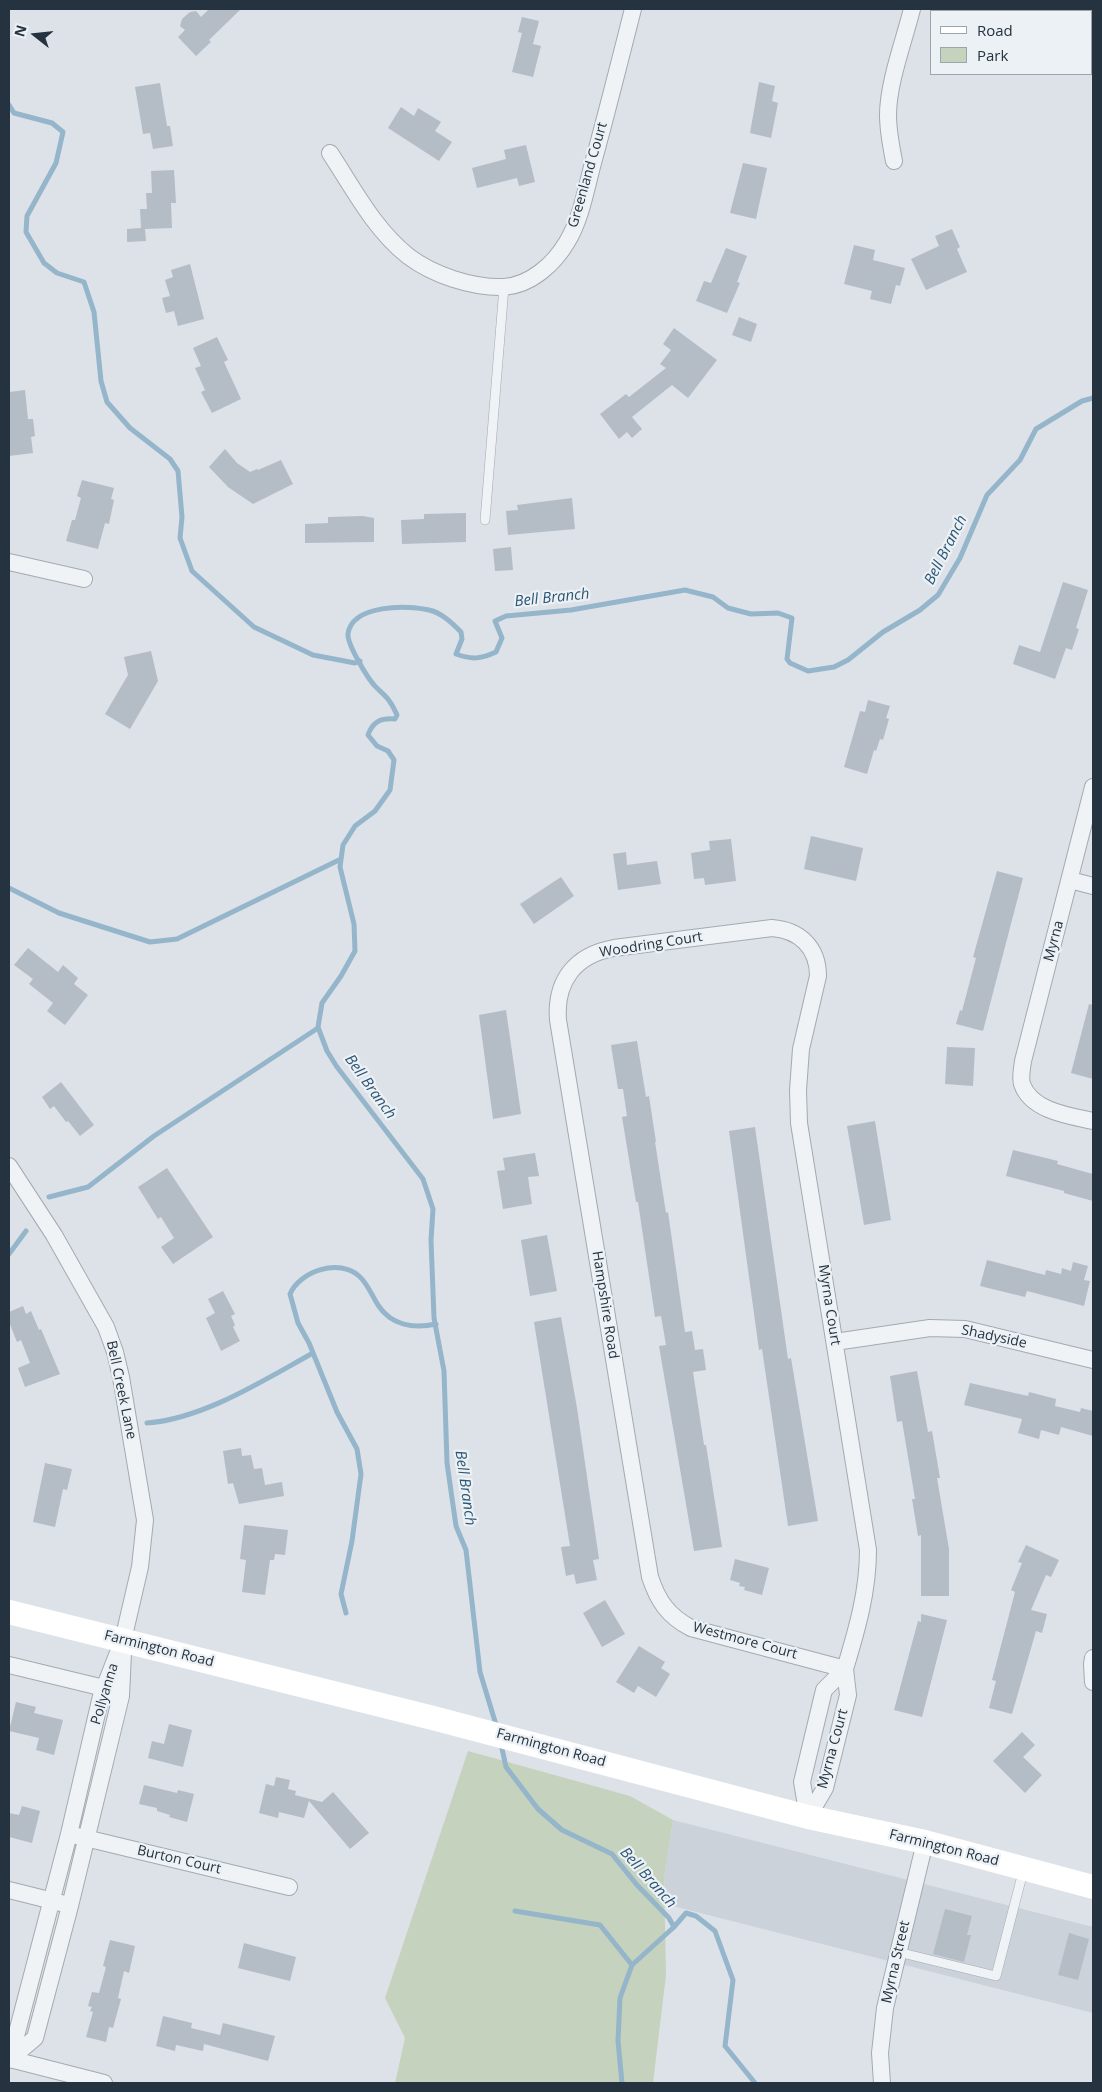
<!DOCTYPE html>
<html>
<head>
<meta charset="utf-8">
<style>
	body { margin:0 }
	#map { position:relative; width:1102px; height:2092px; overflow:hidden; background:#dde2e8; font-family:"Open Sans",sans-serif }
	canvas { display:block }
	.frame { position:absolute; inset:0; border:10px solid #25323f; pointer-events:none }
	.legend { position:absolute; left:930px; top:10px; width:162px; height:65px; box-sizing:border-box; background:#ecf1f5; border:1px solid #9ca5ac; margin:0; padding:6px 9px; list-style:none; font-size:15px; color:#25323f }
	.legend li { display:flex; align-items:center; gap:10px; height:25px }
	.legend b { width:25px; border:1px solid #9ca5ac }
	.north { position:absolute; left:10px; top:10px; width:50px; height:50px; -webkit-text-stroke:4px #ecf1f5; paint-order:stroke; rotate:286deg; font-size:14px; font-weight:700; line-height:20px; text-align:center; color:#25323f }
	.north::after { content:''; display:block; margin:auto; width:18px; height:22px; background:#25323f; clip-path:polygon(50% 0,100% 100%,50% 72%,0 100%) }
</style>
</head>
<body>
<div id="map">
<canvas width="1102" height="2092"></canvas>
<div class="frame"></div>
<ul class="legend">
<li><b style="height:6px;background:#fff"></b>Road</li>
<li><b style="height:14px;background:#c5d2bd"></b>Park</li>
</ul>
<div class="north">N</div>
</div>
<script>
const ctx = document.querySelector('canvas').getContext('2d');
ctx.lineJoin = 'round';
function paint(path, color) { ctx.fillStyle = color; ctx.fill(path, 'evenodd'); }
function strokePath(path, color, width, dash) { ctx.strokeStyle = color; ctx.lineWidth = width; ctx.lineCap = dash ? 'butt' : 'round'; ctx.setLineDash(dash || []); ctx.stroke(path); }
function label(font, color, halo, rows, align = 'center') {
  ctx.font = font + ' "Open Sans",sans-serif'; ctx.lineWidth = 4.5; ctx.setLineDash([]); ctx.textBaseline = 'middle'; ctx.strokeStyle = halo; ctx.fillStyle = color; for (const [text, x, y, turn = 0] of rows) {
    ctx.save(); ctx.translate(x, y); ctx.rotate((+turn || 0) * Math.PI / 180); ctx.textAlign = isNaN(turn) ? turn : align; if (halo) ctx.strokeText(text, 0, 0); ctx.fillText(text, 0, 0); ctx.restore();
  }
}
const built = new Path2D(`
	M673 1820 1093 1927V2013L665 1904 664 1877Z`);
const green = new Path2D(`
	M468 1751 630 1796 673 1820 664 1877 666 1975 653 2083H395L405 2038 385 1998Z`);
const stream = new Path2D(`
	M9 105 14 113 52 123 63 132 56 163 27 216 26 232 44 263 57 273 84 282 94 312 101 381 107 402 130 428 170 459 178 471 182 517 180 538 192 571 254 627 313 655 355 663 360 661
	M9 888 59 913 150 942 177 939 341 859
	M49 1197 88 1187 154 1136 318 1028
	M9 1254 26 1231
	M147 1423C203 1419 264 1380 313 1353
	M346 1613 341 1594 352 1541 361 1474 357 1449 337 1412 309 1343 298 1323 290 1294C300 1271 339 1258 359 1276 368 1284 372 1296 378 1305 391 1325 413 1329 436 1324
	M497 1728 480 1672 466 1550 456 1526 447 1463 444 1371 434 1318 431 1240 433 1209 423 1179 337 1067 327 1051 318 1027 322 1003 341 976 355 951 354 924 340 867 343 845 355 826 375 811 390 790 394 760 388 751 377 746 368 735C373 721 381 718 395 719L397 715C395 711 393 706 390 702 386 695 379 691 374 685 367 677 347 644 348 634 352 604 408 605 429 610 442 613 452 623 461 632L462 639 456 654C472 660 481 659 496 652L502 638 495 621 506 616 571 610 685 590 713 597 728 608 751 614 778 613 792 618 787 659 790 663 808 671 834 667 848 660 883 632 920 610 938 595 960 558 987 495 1020 460 1036 429 1082 401 1093 398
	M501 1744 506 1767 538 1809 562 1830 612 1854 637 1885 669 1918 674 1927
	M515 1911 600 1925 632 1965
	M622 2083 618 2041 620 1998 632 1965 674 1927 686 1913 696 1916 715 1931 733 1980 725 2046 755 2083`);
const building = new Path2D(`
	M209 9H241L209 40 211 42 196 56 178 37 185 30 180 26 182 19 190 12 196 11 201 17Z
	M522 17 539 21 533 44 541 46 533 77 512 72 522 33 518 32Z
	M759 82 775 86 772 101 778 103 771 138 750 133Z
	M160 83 167 126H170L173 146 153 149 150 133 143 134 135 87Z
	M401 107 414 116 418 108 441 122 435 131 452 142 439 161 388 128Z
	M526 145 535 182 519 186 517 178 477 188 472 168 506 159 504 150Z
	M743 163 767 168 756 219 730 213Z
	M174 170 176 203H171L172 228 145 229 146 241 127 242V229L141 228 140 209H147L146 193H152L151 171Z
	M952 229 960 247 957 249 967 272 926 290 911 259 939 246 935 236Z
	M854 245 875 250 873 260 905 268 900 286 896 285 891 304 870 299 872 291 844 284Z
	M726 248 747 256 737 282 740 283 727 313 696 301 704 281 711 283Z
	M190 264 204 319 178 326 174 311 166 313 162 298 170 296 165 280 173 277 171 270Z
	M739 317 757 324 751 342 732 335Z
	M674 328 717 360 688 398 672 385 632 417 642 429 632 438 627 432 619 439 600 414 626 394 629 397 666 368 660 364 671 350 663 344Z
	M217 337 228 360 224 362 241 399 212 413 201 392 205 390 195 368 201 366 193 348Z
	M25 390 28 419H33L35 436 31 437 33 453 9 456V392Z
	M225 449 237 463 250 472 257 469 258 470 281 460 293 484 253 504 228 487 209 467Z
	M82 480 114 488 111 499 114 500 109 524 105 523 98 549 66 541 72 520H75L81 498 77 496Z
	M572 498 575 529 508 535 506 511 518 510 517 505Z
	M466 513V542L402 544 401 520 424 519V514Z
	M363 516 374 518V542L305 543V524L328 523V517Z
	M511 547 513 570 495 571 493 549Z
	M1063 582 1088 590 1076 628 1079 629 1072 650 1066 648 1055 679 1013 664 1019 645 1040 652Z
	M151 651 158 681 130 729 105 714 128 675 124 657Z
	M868 700 890 706 886 718 889 719 883 740 880 739 876 751 874 750 867 774 844 767 860 711 865 712Z
	M811 836 863 848 856 881 804 869Z
	M731 839 736 881 705 885 704 878 694 879 691 853 710 850 709 841Z
	M626 852 627 865 657 861 661 884 618 890 613 854Z
	M997 871 1023 878 983 1031 956 1024 960 1010 962 1011 976 958 973 957Z
	M561 877 574 896 534 924 520 904Z
	M28 948 58 972 63 965 78 978 74 984 88 995 65 1025 47 1011 53 1003 29 984 33 979 14 965Z
	M1089 1004 1093 1005V1079L1071 1073Z
	M506 1010 521 1114 493 1119 479 1015Z
	M637 1041 646 1097 649 1096 656 1142H655L666 1213 668 1212 685 1332 692 1331 695 1350 703 1349 706 1370 693 1372 704 1445H706L722 1547 694 1551 659 1346 666 1345 661 1316 655 1317 638 1202H636L622 1117 627 1116 623 1089H618L611 1045Z
	M947 1047 975 1048 973 1086 945 1084Z
	M61 1082 94 1125 80 1136 68 1121 66 1122 54 1106 50 1109 42 1097Z
	M875 1121 891 1220 864 1225 847 1126Z
	M755 1127 788 1359 791 1358 818 1521 788 1526 762 1349 759 1350 729 1131Z
	M1013 1150 1058 1161 1057 1164 1093 1174V1201L1064 1193V1191L1006 1176Z
	M535 1153 539 1176 528 1177 532 1204 503 1209 497 1171 505 1170 503 1158Z
	M167 1168 213 1237 173 1264 161 1247 174 1238 161 1217 158 1219 138 1187Z
	M547 1235 557 1291 530 1296 521 1240Z
	M987 1260 1045 1275 1046 1270 1061 1274 1062 1268 1071 1271 1073 1262 1088 1266 1084 1280 1090 1281 1084 1306 1027 1291 1025 1297 980 1286Z
	M223 1291 235 1314 231 1316 235 1325 233 1327 240 1341 221 1351 206 1318 215 1313 208 1299Z
	M23 1306 26 1314 31 1311 39 1330 41 1329 60 1374 25 1387 18 1368 30 1363 21 1340 17 1342 9 1322V1312Z
	M561 1317 577 1408 599 1559 593 1560 597 1580 576 1584 574 1574 566 1576 561 1547 570 1546 534 1322Z
	M917 1371 928 1432 932 1431 940 1478H937L949 1549V1596H921V1535L918 1536 912 1499H915L902 1421 897 1422 890 1376Z
	M970 1383 1028 1396 1029 1392 1056 1399 1055 1406 1080 1412 1081 1408 1093 1411V1436L1061 1427 1059 1435 1041 1430 1039 1439 1018 1433 1022 1419 964 1405Z
	M241 1448 242 1456 251 1455 254 1469 262 1468 265 1485 282 1482 284 1496 239 1504 233 1483 228 1484 223 1451Z
	M45 1463 72 1469 67 1490 63 1489 55 1527 33 1522Z
	M244 1525 288 1530 285 1555 275 1554 274 1560H270L265 1595 242 1592 246 1560 240 1559Z
	M1026 1545 1059 1560 1051 1577 1046 1575 1031 1610 1047 1614 1042 1633 1036 1631 1012 1714 989 1708 996 1681 992 1680 1015 1592 1011 1590 1022 1563 1018 1562Z
	M735 1559 769 1568 762 1595 744 1590 745 1587 739 1586 740 1583 730 1580Z
	M605 1600 625 1634 602 1647 583 1613Z
	M921 1614 947 1620 922 1717 894 1710 918 1621 921 1622Z
	M639 1646 665 1662 661 1668 670 1674 656 1697 638 1686 634 1693 616 1682Z
	M16 1702 36 1707 34 1713 63 1720 54 1755 36 1750 39 1738 9 1731Z
	M169 1724 192 1730 183 1767 148 1758 152 1741 164 1744Z
	M1022 1732 1035 1745 1023 1757 1042 1775 1025 1793 993 1761Z
	M276 1777 290 1780 288 1789 296 1791 295 1795 322 1802 333 1792 369 1833 350 1849 309 1801 304 1818 279 1812 278 1818 259 1813 266 1784 274 1786Z
	M144 1785 177 1793 178 1790 194 1794 187 1822 169 1817 170 1815 157 1811V1808L139 1804Z
	M22 1806 40 1811 32 1843 9 1837V1813L19 1815Z
	M945 1909 972 1916 967 1935H971L964 1962 933 1954Z
	M1069 1933 1089 1939 1078 1980 1058 1975Z
	M110 1940 135 1946 129 1973 124 1971 118 1998 121 1999 113 2028 109 2027 106 2042 86 2037 93 2012 90 2011 92 2007 88 2006 92 1992 99 1993 106 1967 103 1966Z
	M244 1943 296 1957 290 1981 238 1968Z
	M163 2016 192 2023 191 2028 220 2035 223 2023 275 2036 268 2061 204 2044 203 2051 176 2045 175 2051 156 2046Z`);
const service = new Path2D(`
	M485 520 504 287
	M898 1952 996 1976 1024 1868`);
const minor = new Path2D(`
	M330 153C353 188 374 229 408 256 433 275 472 288 504 287 531 285 554 264 567 242 581 219 586 189 593 163 607 112 620 60 633 9
	M894 161C891 146 888 130 888 115 888 83 904 41 912 9
	M9 562 84 579
	M1093 787 1023 1061C1022 1069 1020 1077 1022 1084 1031 1111 1070 1116 1093 1121
	M1070 880 1093 886
	M772 928C799 930 818 947 818 976L801 1049 798 1090 799 1123 868 1550C868 1592 857 1629 845 1669L691 1628C668 1616 658 1601 650 1577L558 1020C555 981 575 955 614 948Z
	M9 1166 54 1235 106 1327 115 1352 121 1377 145 1520 140 1567 123 1640 101 1696 69 1834 10 2059
	M835 1342 930 1328 965 1329 1093 1360
	M1093 1658 1092 1664 1093 1682
	M9 1665 104 1688 111 1694
	M845 1669 848 1695 825 1788 808 1817 802 1782 824 1690Z
	M77 1836 289 1887
	M9 1890 61 1903
	M10 2059 104 2083
	M9 2060 35 2038 70 1906 121 1696 123 1653
	M882 2083 880 2053 885 2008 925 1842`);
const secondary = new Path2D(`
	M9 1612 433 1718 808 1817 925 1842 1093 1887`);
const streetNames = [
	["Greenland Court",588,175,-74],
	["Myrna",1054,941,-75],
	["Woodring Court",651,945,-9],
	["Hampshire Road",605,1305,81],
	["Myrna Court",829,1305,81],
	["Shadyside",994,1337,12],
	["Bell Creek Lane",121,1390,78],
	["Westmore Court",745,1641,15],
	["Farmington Road",159,1649,14],
	["Pollyanna",105,1694,-73],
	["Farmington Road",551,1748,15],
	["Myrna Court",833,1749,-75],
	["Farmington Road",944,1848,14],
	["Burton Court",179,1860,13],
	["Myrna Street",896,1962,-77]
];
const waterNames = [
	["Bell Branch",946,550,-63],
	["Bell Branch",552,598,-6],
	["Bell Branch",370,1087,54],
	["Bell Branch",465,1488,82],
	["Bell Branch",648,1878,48]
];
paint(built, '#cbd2da');
paint(green, '#c5d2bd');
strokePath(stream, '#95b5cb', 5);
paint(building, '#b4bcc5');
strokePath(service, '#a2aab2', 10);
strokePath(minor, '#a2aab2', 18);
strokePath(service, '#f0f3f6', 9);
strokePath(minor, '#f0f3f6', 16);
strokePath(secondary, '#fff', 24);
label('14px', '#25323f', '#ecf1f5', streetNames);
label('italic 15px', '#2d5675', '#ecf1f5', waterNames);
</script>
</body>
</html>
